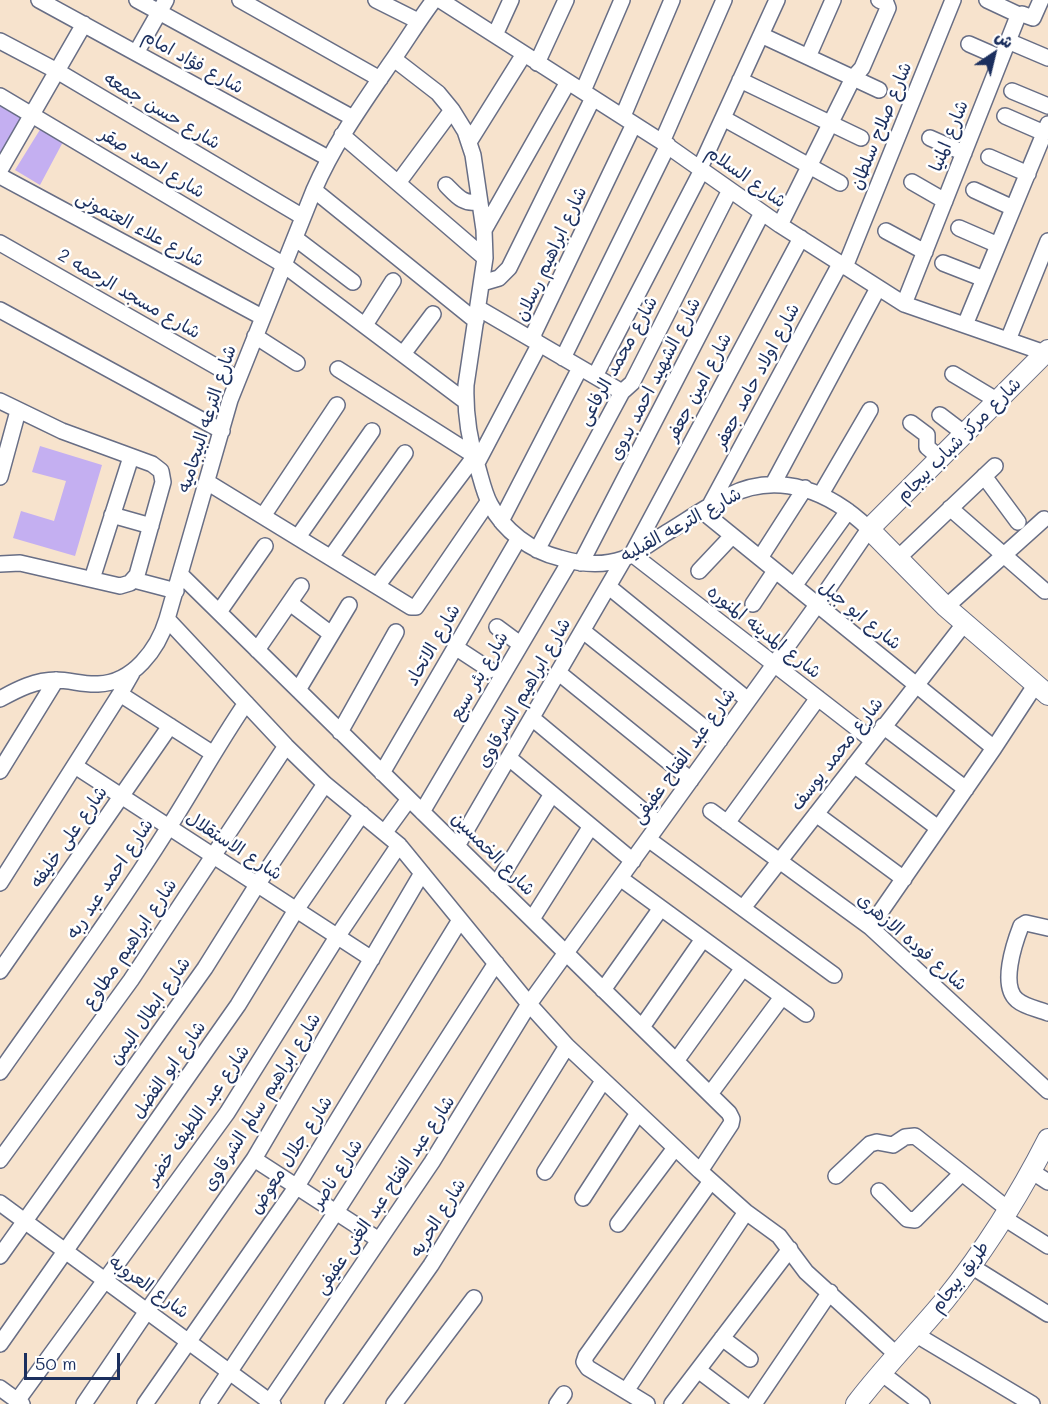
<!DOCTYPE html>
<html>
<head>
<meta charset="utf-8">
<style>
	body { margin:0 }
	#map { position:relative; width:1048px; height:1404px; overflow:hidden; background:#f7e3cd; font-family:Mali,"Playpen Sans Arabic",sans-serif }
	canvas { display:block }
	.north { position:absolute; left:964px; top:24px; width:60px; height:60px; -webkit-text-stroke:4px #fff; paint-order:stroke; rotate:35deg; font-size:16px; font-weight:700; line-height:24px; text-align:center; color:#1b2f5e }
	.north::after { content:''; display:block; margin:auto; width:21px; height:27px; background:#1b2f5e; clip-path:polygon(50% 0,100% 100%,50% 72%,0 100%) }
	.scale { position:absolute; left:24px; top:1353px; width:96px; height:27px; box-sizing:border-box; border:3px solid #1b2f5e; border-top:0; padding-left:8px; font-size:18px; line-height:21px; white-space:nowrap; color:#1b2f5e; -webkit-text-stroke:4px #fff; paint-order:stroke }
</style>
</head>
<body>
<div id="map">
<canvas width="1048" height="1404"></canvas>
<div class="north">ش</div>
<div class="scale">50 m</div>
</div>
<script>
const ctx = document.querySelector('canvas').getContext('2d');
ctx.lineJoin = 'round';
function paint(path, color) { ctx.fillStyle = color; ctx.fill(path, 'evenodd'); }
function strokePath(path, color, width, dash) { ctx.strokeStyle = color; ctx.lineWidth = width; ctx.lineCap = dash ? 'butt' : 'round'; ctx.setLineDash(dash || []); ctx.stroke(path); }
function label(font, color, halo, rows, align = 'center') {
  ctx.font = font + ' Mali,"Playpen Sans Arabic",sans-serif'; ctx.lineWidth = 5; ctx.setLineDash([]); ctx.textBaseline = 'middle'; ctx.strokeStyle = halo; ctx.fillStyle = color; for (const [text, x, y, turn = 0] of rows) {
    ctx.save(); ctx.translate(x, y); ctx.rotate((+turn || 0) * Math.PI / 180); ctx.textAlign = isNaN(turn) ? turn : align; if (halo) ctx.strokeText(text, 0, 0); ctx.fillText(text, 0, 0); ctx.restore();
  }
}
const building = new Path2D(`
	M0 103 26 118 0 159Z
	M41 128 64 140 40 185 15 170Z
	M40 446 102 465 75 556 13 538 21 511 54 521 66 481 32 472Z`);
const minor = new Path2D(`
	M39 0 328 158
	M137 0 353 118
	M240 0 380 79
	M376 0 418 21
	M440 0 662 142 780 225 904 304 1045 353
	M987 0 1019 15
	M495 35 511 0
	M761 35 879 90
	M0 41 57 71 303 217
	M1008 41 1048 58
	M969 44 1001 58
	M136 53 166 0
	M808 57 833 0
	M537 63 566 0
	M740 80 861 138
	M583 91 622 0
	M1012 91 1048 106
	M0 96 284 265 465 401
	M623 116 672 0
	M1005 116 1044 133
	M723 118 840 183
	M342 135 485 258
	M930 138 964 153
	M469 142 524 54
	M662 142 724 0
	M989 157 1028 174
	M700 168 777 0
	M0 170 84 24
	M0 176 262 317
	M912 182 945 201
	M398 183 452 110
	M446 185C456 195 464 206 479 201
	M314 190 476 321
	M974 190 1013 208
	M780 225 853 78 862 68 888 8 886 3 879 0
	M959 228 998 245
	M484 230 568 82
	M886 231 925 252
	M295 238 353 282
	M801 238 632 554 872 740
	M0 243 238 379
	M943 263 984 279
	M845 267 953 0
	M482 283 499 278 509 268 593 98
	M904 304 1018 16 1022 14 1033 18 1041 0
	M478 308 622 392
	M0 310 222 431
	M365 325 393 281
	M965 325 1048 124
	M255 336 297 363
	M1008 340 1048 241
	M403 354 433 314
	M563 358 668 145
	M338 369 475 456 377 586
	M953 374 998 401
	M595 376 702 170
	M0 401 62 431 152 464 161 471 163 482 137 575 130 583 120 586 20 563 0 564
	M940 415 965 434
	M911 423 927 435V447L941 459
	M477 463 538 347 533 335 634 124
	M984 476 1018 522
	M0 477 18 411
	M207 482 411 607H416L488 502
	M773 484 878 288
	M821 494 870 410
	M709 507 840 264
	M950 508 1045 591
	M702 511 994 748
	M112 515 151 526
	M263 516 337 405
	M501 521 580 368
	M298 537 372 431
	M537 550 622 392 632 383 730 190
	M331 557 405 453
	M760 558 805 488
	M897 559 995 466
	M581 563 762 213
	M699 571 732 536
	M181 575 729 1113 732 1119 731 1124 700 1171
	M92 579 131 457
	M134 580 176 591
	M794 586 848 511
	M609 587 748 700
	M290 603 331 634
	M753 604 775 571
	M946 607 1044 519
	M219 612 265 546
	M167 619 286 746 325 784 399 845 529 1004 567 1046 700 1171 746 1212 779 1236 806 1272 896 1354
	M497 627 520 644
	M583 631 720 740
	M455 647 490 670
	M257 650 301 586
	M559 673 691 780
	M298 690 349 605
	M120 694 212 753
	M0 699C18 689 36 680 56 680 70 680 84 685 98 684 133 683 158 649 167 619L230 400 314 190C334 144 362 105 390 64 405 43 418 21 434 0
	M532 718 659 824
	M883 726 966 789
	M340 732 396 632
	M509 758 633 861
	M854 765 938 828
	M75 766 372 959
	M0 771 56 680
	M382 773 519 538
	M711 811 870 927 1048 1091
	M422 812 570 561
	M816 814 904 879
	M727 823 818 698
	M385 832 409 799
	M648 839 834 975
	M457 846 624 559
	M620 878 806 1014
	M0 883 120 694 132 673
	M496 885 552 794
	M743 908 964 624
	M532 919 591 826
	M870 927 994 748 1036 684
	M1048 928 1026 923 1021 926C1014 944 1000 986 1017 1000 1025 1007 1038 1009 1048 1013
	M0 971 170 726
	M603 990 661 908
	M642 1027 703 939
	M676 1061 743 968
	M0 1072C57 991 116 911 169 827 195 786 218 744 246 703
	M710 1094 782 997
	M254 1159 379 1240
	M0 1160 131 980 286 746
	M1031 1171 1048 1182
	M545 1172 603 1081
	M836 1176 870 1144 877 1142 893 1145 905 1137 915 1136 1009 1210
	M879 1191 907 1219 915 1220 962 1173
	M583 1198 638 1113
	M0 1203 273 1404
	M1004 1218 1048 1246
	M618 1224 675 1148
	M0 1256 205 968 257 885 325 784
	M971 1266 1048 1314
	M915 1334 1032 1404
	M722 1338 750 1359
	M0 1344 238 1005 296 910 362 814
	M698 1370 743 1404
	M880 1372 922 1404
	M0 1388 22 1404
	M626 1391 746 1212
	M17 1401 227 1113 337 937 399 845
	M84 1404 147 1311 254 1159 422 873
	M145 1404 297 1186 460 920
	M208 1404 336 1212 496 963
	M268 1404 432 1162 529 1004 817 605 869 529C831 492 779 470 728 496 707 506 686 521 666 533 652 542 638 553 623 559 603 566 580 564 560 558 531 551 504 531 490 504 484 493 481 478 477 465 469 439 465 412 466 385L485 258 484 230 473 155 465 131 452 110 438 93 394 59
	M333 1404 431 1265 567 1046
	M394 1404 474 1298
	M557 1404 564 1394
	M647 1404 588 1368 584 1362 586 1356 711 1181
	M672 1404 790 1249
	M754 1404 830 1292`);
const major = new Path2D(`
	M1048 350 869 529 946 607 1048 695
	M856 1404C884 1367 916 1335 945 1300 985 1250 1019 1196 1048 1139`);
const streetNames = [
	["شارع فؤاد امام",193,62,29],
	["شارع حسن جمعه",162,111,31],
	["شارع صلاح سلطان",881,126,-68],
	["شارع المنيا",949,136,-68],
	["شارع احمد صقر",152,163,31],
	["شارع السلام",746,177,35],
	["شارع علاء العتمونى",140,229,28],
	["شارع ابراهيم رسلان",551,254,-65],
	["شارع مسجد الرحمه 2",129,294,30],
	["شارع محمد الرفاعى",618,361,-61],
	["شارع اولاد حامد جعفر",757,376,-62],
	["شارع الشهيد احمد بدوى",655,379,-63],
	["شارع امين جعفر",699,387,-62],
	["شارع الترعه البيجاميه",207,419,-72],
	["شارع مركز شباب بيجام",959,440,-45],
	["شارع الترعه القبليه",681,525,-29],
	["شارع ابو جبل",860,615,39],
	["شارع المدينه المنوره",764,632,38],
	["شارع الاتحاد",433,645,-60],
	["شارع بئر سبع",479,676,-60],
	["شارع ابراهيم الشرقاوى",524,693,-60],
	["شارع محمد يوسف",837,754,-52],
	["شارع عبد الفتاح عفيفى",684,756,-54],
	["شارع على خليفه",69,837,-55],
	["شارع الاستقلال",234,846,33],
	["شارع الخمسين",493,854,45],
	["شارع احمد عبد ربه",110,879,-56],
	["شارع فوده الازهرى",912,942,41],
	["شارع ابراهيم مطاوع",130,944,-56],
	["شارع ابطال اليمن",150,1011,-55],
	["شارع ابو الفضل",169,1070,-55],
	["شارع ابراهيم سالم الشرقاوى",262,1102,-58],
	["شارع عبد اللطيف خضر",198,1115,-55],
	["شارع جلال معوض",291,1155,-57],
	["شارع ناصر",337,1174,-57],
	["شارع عبد الفتاح عبد الغنى عفيفى",385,1195,-56],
	["شارع الحريه",438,1218,-58],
	["طريق بيجام",960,1277,-53],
	["شارع العروبه",149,1287,36]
];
paint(building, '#c4aff1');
strokePath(minor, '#686e85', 18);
strokePath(major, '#686e85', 22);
strokePath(minor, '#fff', 15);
strokePath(major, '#fff', 20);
label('18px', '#1b2f5e', '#fff', streetNames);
</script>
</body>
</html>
